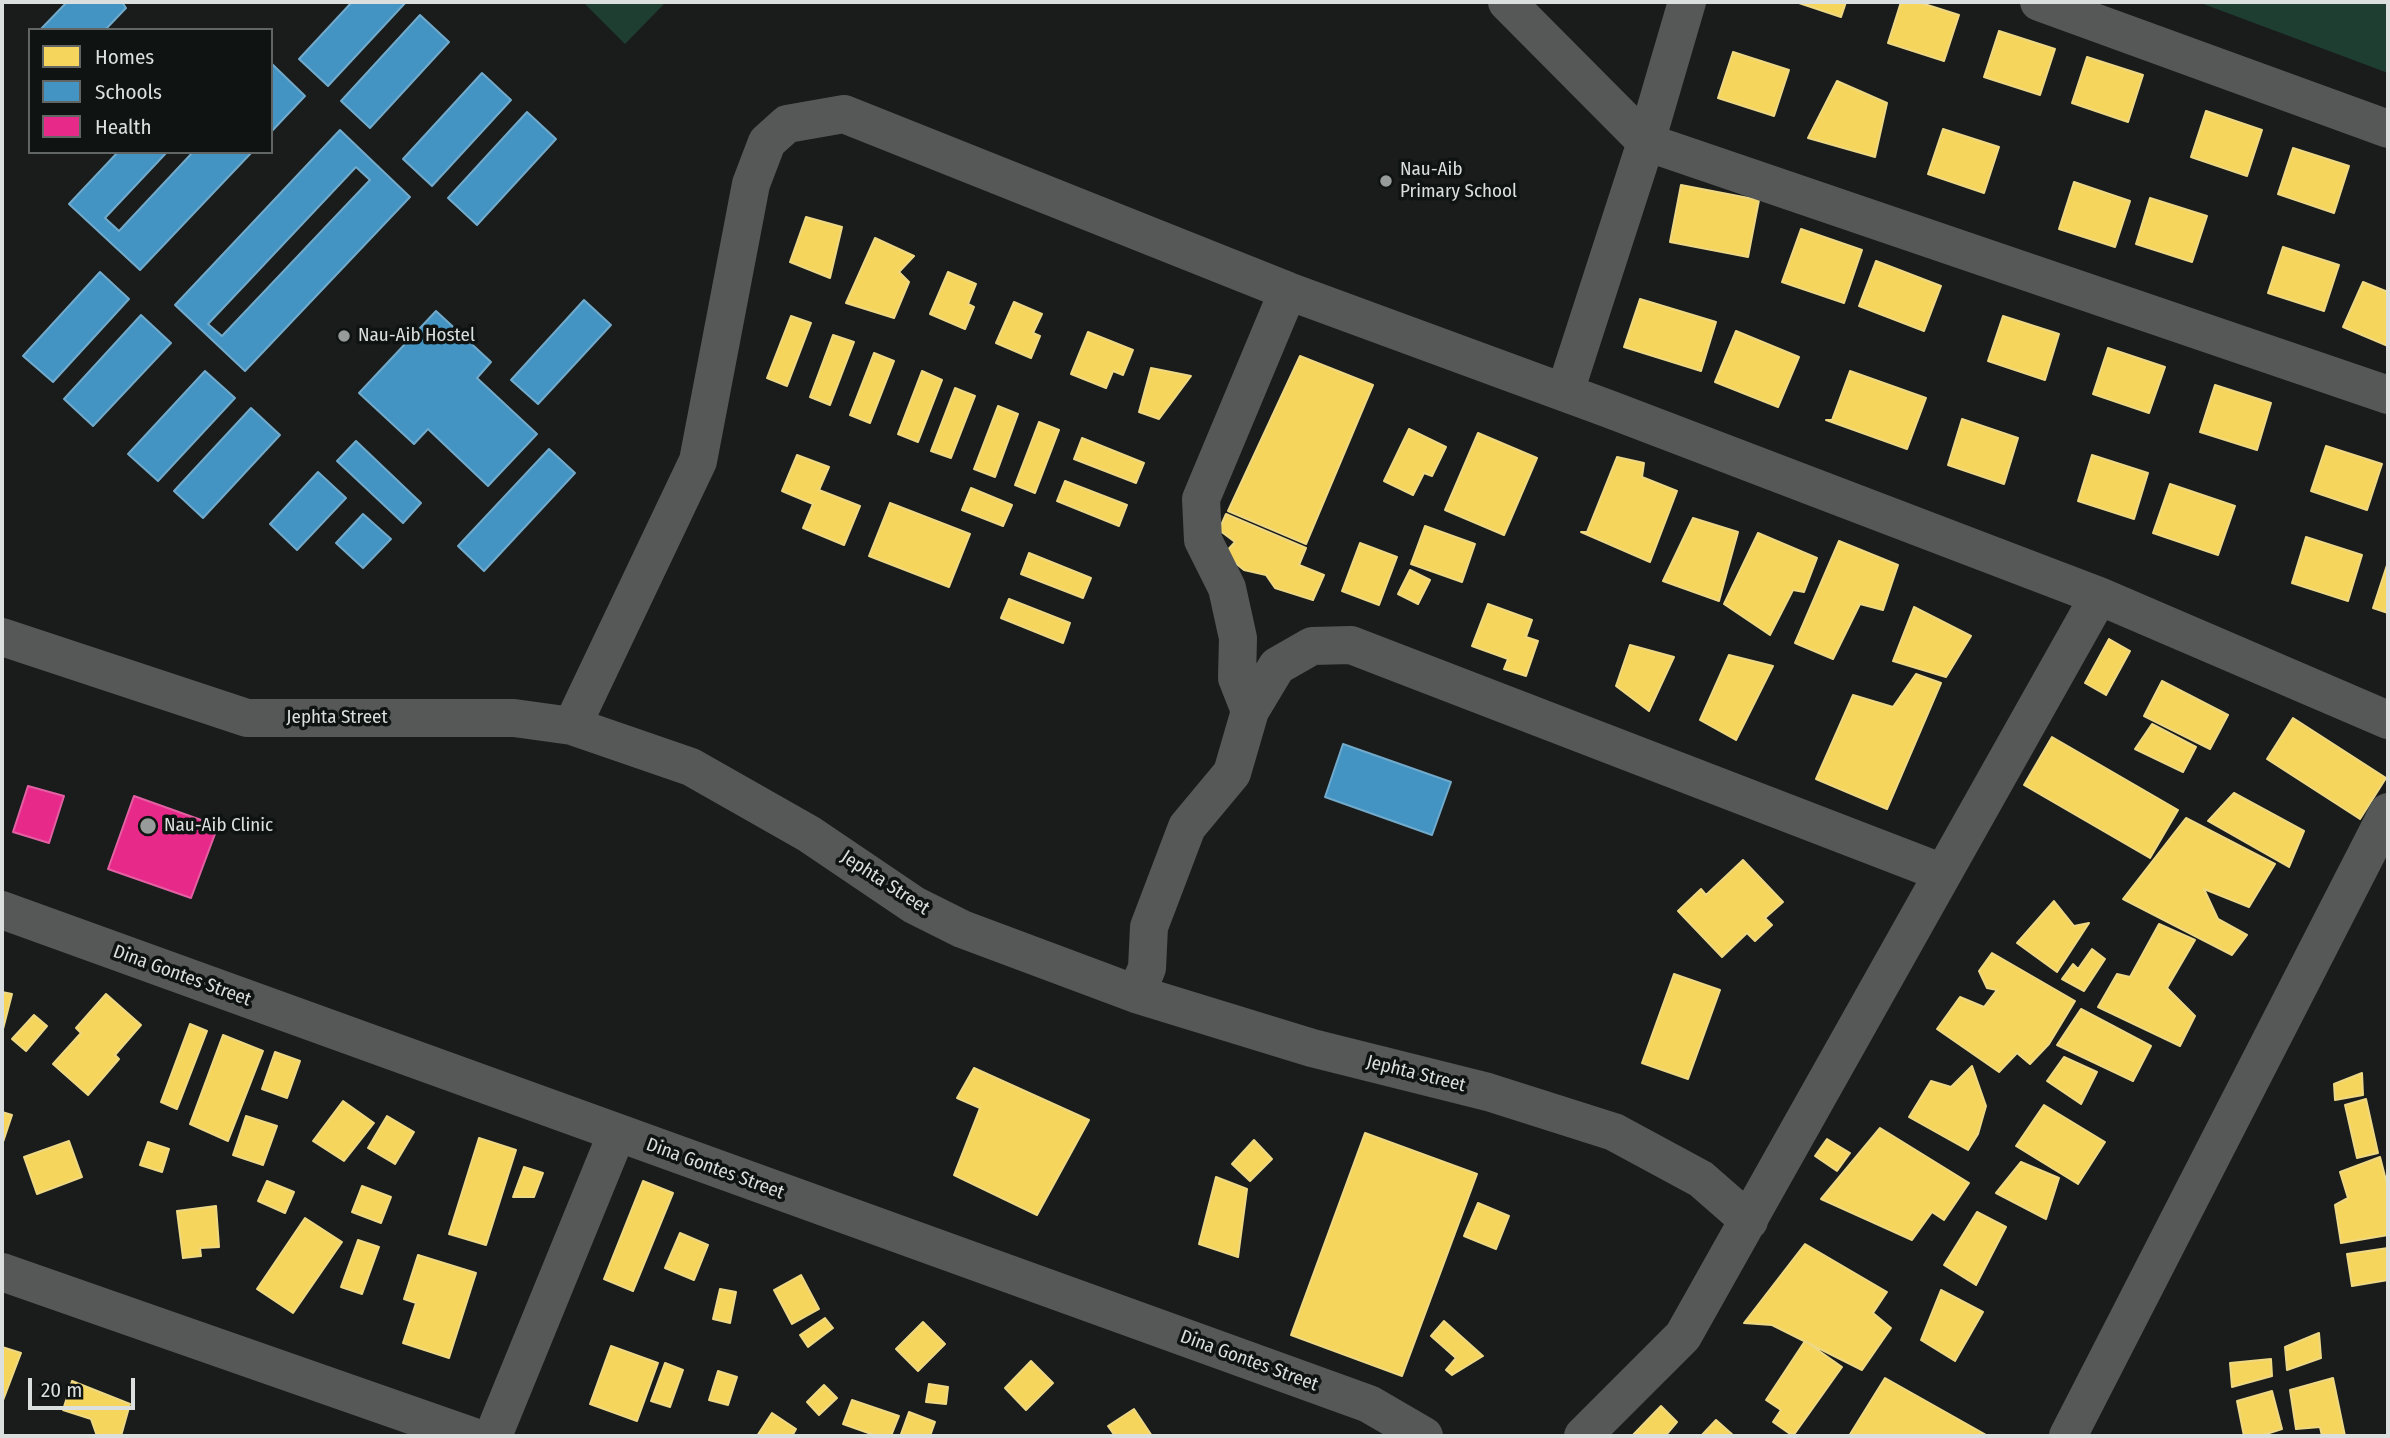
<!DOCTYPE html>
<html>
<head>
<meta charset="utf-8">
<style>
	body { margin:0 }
	#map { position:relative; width:2390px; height:1438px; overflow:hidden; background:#191c1b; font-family:"Fira Sans Condensed",sans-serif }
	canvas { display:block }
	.frame { position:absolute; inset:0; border:4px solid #dbdfdd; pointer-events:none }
	.legend { position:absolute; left:28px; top:28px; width:245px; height:126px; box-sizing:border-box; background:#0f1412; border:2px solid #616563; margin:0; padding:9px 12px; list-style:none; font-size:21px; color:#dbdfdd }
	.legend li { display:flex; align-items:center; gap:14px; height:35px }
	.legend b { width:35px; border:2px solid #616563 }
	.scale { position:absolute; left:28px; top:1378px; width:107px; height:32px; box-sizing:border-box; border:4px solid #dbdfdd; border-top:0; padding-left:9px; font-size:21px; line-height:24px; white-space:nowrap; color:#dbdfdd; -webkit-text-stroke:5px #0f1412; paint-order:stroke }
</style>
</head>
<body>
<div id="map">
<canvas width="2390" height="1438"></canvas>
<div class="frame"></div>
<ul class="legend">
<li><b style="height:19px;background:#f6d55c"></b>Homes</li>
<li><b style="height:19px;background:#4393c3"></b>Schools</li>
<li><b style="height:19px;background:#e7298a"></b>Health</li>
</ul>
<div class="scale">20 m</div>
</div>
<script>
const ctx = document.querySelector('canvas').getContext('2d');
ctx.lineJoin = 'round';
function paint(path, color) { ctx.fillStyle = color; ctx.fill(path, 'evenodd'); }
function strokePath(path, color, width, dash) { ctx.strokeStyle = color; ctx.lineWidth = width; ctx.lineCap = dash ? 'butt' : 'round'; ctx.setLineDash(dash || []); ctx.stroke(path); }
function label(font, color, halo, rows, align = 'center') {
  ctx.font = font + ' "Fira Sans Condensed",sans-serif'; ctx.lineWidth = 7; ctx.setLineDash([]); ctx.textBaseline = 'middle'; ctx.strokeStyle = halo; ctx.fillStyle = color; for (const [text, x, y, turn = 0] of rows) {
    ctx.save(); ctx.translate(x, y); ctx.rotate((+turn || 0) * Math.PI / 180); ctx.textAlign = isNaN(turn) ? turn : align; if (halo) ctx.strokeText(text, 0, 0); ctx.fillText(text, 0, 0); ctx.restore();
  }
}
const green = new Path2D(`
	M583 2H666L625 44Z
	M2198 2H2388V73Z`);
const homes = new Path2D(`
	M1796 2H1846L1841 17Z
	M1901 2H1918L1959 15 1944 61 1888 43Z
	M1999 31 2055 49 2040 95 1984 77Z
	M1733 52 1789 70 1774 116 1718 98Z
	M2087 57 2143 75 2128 122 2072 103Z
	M1837 81 1887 103 1875 157 1808 138Z
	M2206 111 2262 130 2247 176 2191 157Z
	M1943 129 1999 147 1984 193 1928 174Z
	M2293 148 2349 166 2334 213 2278 194Z
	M2074 182 2130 201 2115 247 2059 229Z
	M1681 185 1759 200 1748 257 1670 242Z
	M2150 198 2207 216 2192 262 2136 244Z
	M806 217 842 227 830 278 790 262Z
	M1801 229 1862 250 1844 303 1782 282Z
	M875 238 914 256 899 272 909 282 894 318 846 303Z
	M2283 247 2339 265 2324 311 2268 293Z
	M1876 261 1941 286 1924 331 1859 306Z
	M948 272 976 284 968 304 974 307 965 329 930 314Z
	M2363 282 2388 292V346L2343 327Z
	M1640 299 1716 322 1701 371 1624 347Z
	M1014 302 1042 314 1033 333 1040 336 1031 358 996 343Z
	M791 316 811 323 787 386 767 378Z
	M2003 316 2059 334 2045 380 1988 361Z
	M1736 331 1799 357 1778 407 1715 382Z
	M1088 332 1133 350 1123 375 1113 371 1106 388 1071 374Z
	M833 335 854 342 830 405 810 397Z
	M2108 348 2165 367 2149 413 2093 394Z
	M874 353 894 361 870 423 850 415Z
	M1300 356 1373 385 1306 544 1228 511Z
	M1151 368 1191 376 1159 419 1139 412Z
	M922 371 942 380 918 442 898 434Z
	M1850 371 1926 398 1907 449 1826 420H1832Z
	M2215 385 2271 403 2257 450 2200 432Z
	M955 388 975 396 951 458 931 451Z
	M998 406 1018 414 995 477 974 469Z
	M1962 419 2018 438 2004 484 1948 465Z
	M1039 422 1059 430 1035 493 1015 485Z
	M1409 429 1446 447 1432 476 1424 473 1413 495 1384 481Z
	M1478 433 1537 458 1504 535 1445 510Z
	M1082 438 1144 463 1136 483 1074 459Z
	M2326 446 2382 464 2367 510 2311 491Z
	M797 455 829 467 819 490 860 506 844 545 803 528 813 504 782 491Z
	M2092 455 2148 473 2134 519 2078 501Z
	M1617 457 1644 463 1642 477 1677 491 1650 562 1581 532H1587Z
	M1065 481 1127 505 1119 526 1057 501Z
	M2170 484 2235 506 2218 555 2153 533Z
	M971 488 1012 505 1003 526 962 510Z
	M890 503 970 534 949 587 869 556Z
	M1226 514 1306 548 1299 565 1324 575 1313 600 1275 588 1266 575 1244 570 1224 554 1235 542 1219 530Z
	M1693 518 1738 532 1719 601 1663 581Z
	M1425 526 1475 544 1462 582 1411 564Z
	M1758 533 1817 558 1804 592 1793 590 1770 635 1724 604Z
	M2306 537 2362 555 2348 601 2292 583Z
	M1839 541 1898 565 1883 610 1860 604 1833 659 1795 643Z
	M1360 543 1397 557 1379 605 1342 591Z
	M1029 553 1091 578 1083 598 1021 574Z
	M2388 562V613L2373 608Z
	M1410 570 1430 580 1418 604 1398 594Z
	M1009 599 1070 623 1063 643 1001 618Z
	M1488 604 1532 620 1526 637 1538 641 1526 676 1504 669 1508 659 1472 646Z
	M1914 607 1971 636 1946 677 1893 661Z
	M2109 639 2130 651 2106 695 2085 683Z
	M1630 645 1674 657 1649 711 1616 686Z
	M1729 655 1773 666 1736 740 1700 720Z
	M1916 674 1941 683 1887 809 1816 779 1853 695 1893 707Z
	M2162 681 2228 715 2210 749 2144 716Z
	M2293 718 2386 778 2360 819 2267 759Z
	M2152 724 2196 747 2183 772 2135 749Z
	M2052 737 2178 810 2150 858 2024 785Z
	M2234 793 2304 831 2289 867 2208 821Z
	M2186 818 2275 864 2249 907 2204 889 2218 919 2247 935 2232 955 2123 899Z
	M1743 860 1783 902 1765 918 1772 925 1755 941 1747 933 1722 957 1678 911 1701 889 1706 895Z
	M2054 901 2074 926 2089 923 2057 972 2017 943Z
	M2159 924 2195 940 2167 988 2195 1016 2180 1046 2098 1007 2117 974 2130 977Z
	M2092 949 2105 959 2084 991 2062 979 2073 964 2078 969Z
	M1992 953 2075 1001 2049 1044 2030 1064 2017 1053 1999 1072 1937 1029 1960 997 1984 1007 1997 990 1987 988 1979 971Z
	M1674 974 1720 990 1688 1079 1642 1063Z
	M2 992 12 994 2 1033Z
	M106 994 141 1025 115 1055 119 1059 88 1095 53 1064 81 1033 76 1028Z
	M2081 1009 2151 1046 2133 1081 2057 1045Z
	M34 1015 47 1026 26 1051 12 1039Z
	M190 1024 207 1031 177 1109 161 1102Z
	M223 1035 263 1051 228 1141 190 1124Z
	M275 1052 300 1061 287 1098 262 1089Z
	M2064 1057 2097 1072 2081 1104 2047 1081Z
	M1972 1066 1986 1106 1978 1134 1968 1150 1909 1117 1931 1081 1951 1087Z
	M974 1068 1089 1120 1037 1215 954 1175 980 1108 957 1098Z
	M2362 1073 2363 1095 2335 1100 2334 1084Z
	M2366 1099 2378 1153 2357 1158 2345 1105Z
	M343 1101 374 1123 344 1161 313 1141Z
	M2044 1105 2105 1142 2078 1184 2016 1146Z
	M2 1112 12 1115 2 1145Z
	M246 1116 277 1126 263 1165 233 1155Z
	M387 1116 414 1132 395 1164 368 1148Z
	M1880 1128 1969 1183 1944 1220 1932 1212 1912 1240 1821 1199Z
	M1365 1133 1477 1174 1402 1376 1291 1335Z
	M479 1138 516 1150 486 1245 449 1234Z
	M1827 1139 1850 1153 1837 1171 1815 1156Z
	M1254 1140 1272 1159 1250 1181 1232 1164Z
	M69 1141 82 1177 37 1194 24 1157Z
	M148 1142 169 1149 162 1172 140 1165Z
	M2380 1157 2388 1188V1235L2341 1243 2335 1205 2348 1198 2340 1172Z
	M2021 1162 2059 1178 2046 1219 1996 1193Z
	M524 1167 543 1173 534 1197H513Z
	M1216 1177 1247 1189 1238 1257 1199 1244Z
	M267 1181 294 1192 285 1213 258 1201Z
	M643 1181 673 1193 633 1291 604 1279Z
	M362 1186 391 1197 381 1223 352 1212Z
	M1478 1203 1509 1216 1496 1249 1464 1236Z
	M216 1206 219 1247 200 1248 201 1256 183 1258 177 1211Z
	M1977 1212 2006 1227 1976 1285 1944 1265Z
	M305 1218 342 1242 293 1313 257 1289Z
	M680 1233 708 1245 694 1280 665 1268Z
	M358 1240 379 1247 362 1294 341 1287Z
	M1805 1244 1887 1292 1873 1313 1891 1328 1862 1370 1772 1325 1744 1323Z
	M2388 1248V1280L2352 1286 2347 1254Z
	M418 1255 476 1273 449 1358 403 1343 416 1303 404 1299Z
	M801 1275 819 1309 792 1324 774 1290Z
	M720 1289 736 1292 730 1323 713 1319Z
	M1941 1290 1983 1312 1955 1361 1921 1340Z
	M825 1318 833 1328 808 1347 800 1335Z
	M1444 1321 1483 1356 1452 1375 1446 1370 1456 1358 1431 1336Z
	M923 1322 945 1344 918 1371 896 1349Z
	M2319 1333 2321 1358 2287 1370 2285 1347Z
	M1805 1341 1842 1367 1793 1436 1773 1422 1781 1410 1766 1400Z
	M611 1346 658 1363 637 1421 590 1404Z
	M2 1347 21 1353 2 1403Z
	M2271 1359 2272 1376 2232 1387 2230 1363Z
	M1031 1361 1053 1383 1026 1410 1005 1388Z
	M665 1363 683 1370 670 1407 651 1401Z
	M718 1371 737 1377 728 1405 709 1400Z
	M1885 1378 1988 1436H1849Z
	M2333 1378 2345 1436H2322L2320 1427 2296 1429 2290 1390Z
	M72 1381 130 1404 121 1436H97L91 1419 63 1410Z
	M929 1384 948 1387 946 1404 926 1402Z
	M824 1385 837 1398 819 1415 807 1402Z
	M2272 1391 2282 1429 2260 1436H2244L2237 1401Z
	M852 1400 899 1416 891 1436H877L843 1424Z
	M1661 1406 1677 1422 1666 1435 1667 1436H1632Z
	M1134 1409 1152 1436H1115L1108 1426Z
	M909 1412 935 1422 930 1436H907L901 1434Z
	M772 1413 796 1429 792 1436H757Z
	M1716 1420 1734 1436H1701Z`);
const schools = new Path2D(`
	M67 2H122L126 8 105 30H40Z
	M352 2H406L328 86 299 59Z
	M420 15 449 42 370 128 341 101Z
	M271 63 305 96 271 132Z
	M482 73 511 100 432 186 403 159Z
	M527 112 556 139 477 225 448 198Z
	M340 130 410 197 245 371 175 305ZM356 167 370 180 222 336 208 324Z
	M118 152H167L105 218 119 231 193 152H252L140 270 69 204Z
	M100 272 129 299 53 382 23 356Z
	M584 300 611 325 538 404 511 380Z
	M436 311 491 362 477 378 537 434 488 486 428 429 414 444 359 393Z
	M141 315 171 343 93 426 64 399Z
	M205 371 235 398 158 481 128 454Z
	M251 408 280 435 203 518 174 491Z
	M356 441 421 503 403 523 337 461Z
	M549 449 575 473 484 571 458 546Z
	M318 472 346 498 297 550 270 524Z
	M363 514 391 539 363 568 336 543Z
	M1343 744 1451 782 1432 835 1325 797Z`);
const health = new Path2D(`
	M28 786 64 796 49 843 13 832Z
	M134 796 218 826 191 898 108 869Z`);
const minor = new Path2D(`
	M1507 2 1646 142 2388 395
	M2039 2 2388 129
	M1565 392 1646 142 1687 2
	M2 637 247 718H514L572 726 691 767 809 834 914 905 962 929 1136 994 1312 1048 1488 1092 1614 1132 1701 1179 1749 1221
	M1250 711 1277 666 1312 646 1351 645 1943 873
	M572 726 698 461 751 184 767 142 787 124 844 114 1288 291 1609 409 2099 596 2388 720
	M2 910 1369 1404 1424 1436
	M1136 994 1147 968 1149 927 1187 827 1232 773 1250 711 1237 678 1238 638 1227 588 1203 540 1201 499 1288 291
	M2 1272 471 1436
	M493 1436 617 1133
	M1583 1436 1683 1336 2099 596
	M2068 1436 2388 812`);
const markers = [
	[1386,181,7,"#979b99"],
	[344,336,7,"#979b99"],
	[148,826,9,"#979b99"]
];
const poiNames = [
	["Nau-Aib",1400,170],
	["Primary School",1400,192],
	["Nau-Aib Hostel",358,336],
	["Nau-Aib Clinic",164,826]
];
const streetNames = [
	["Jephta Street",337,718],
	["Jephta Street",885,883,33],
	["Dina Gontes Street",182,976,20],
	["Jephta Street",1416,1074,14],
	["Dina Gontes Street",715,1169,20],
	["Dina Gontes Street",1249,1361,20]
];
paint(green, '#1e3e32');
paint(homes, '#f6d55c');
strokePath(homes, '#eed883', 2);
paint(schools, '#4393c3');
strokePath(schools, '#71aacb', 2);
paint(health, '#e7298a');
strokePath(health, '#e360a3', 2);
strokePath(minor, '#565857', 38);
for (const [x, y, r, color] of markers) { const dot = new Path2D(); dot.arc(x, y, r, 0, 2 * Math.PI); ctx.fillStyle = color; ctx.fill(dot); strokePath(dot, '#0f1412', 2.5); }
label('19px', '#dbdfdd', '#0f1412', poiNames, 'left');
label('19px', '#dbdfdd', '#0f1412', streetNames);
</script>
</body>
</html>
